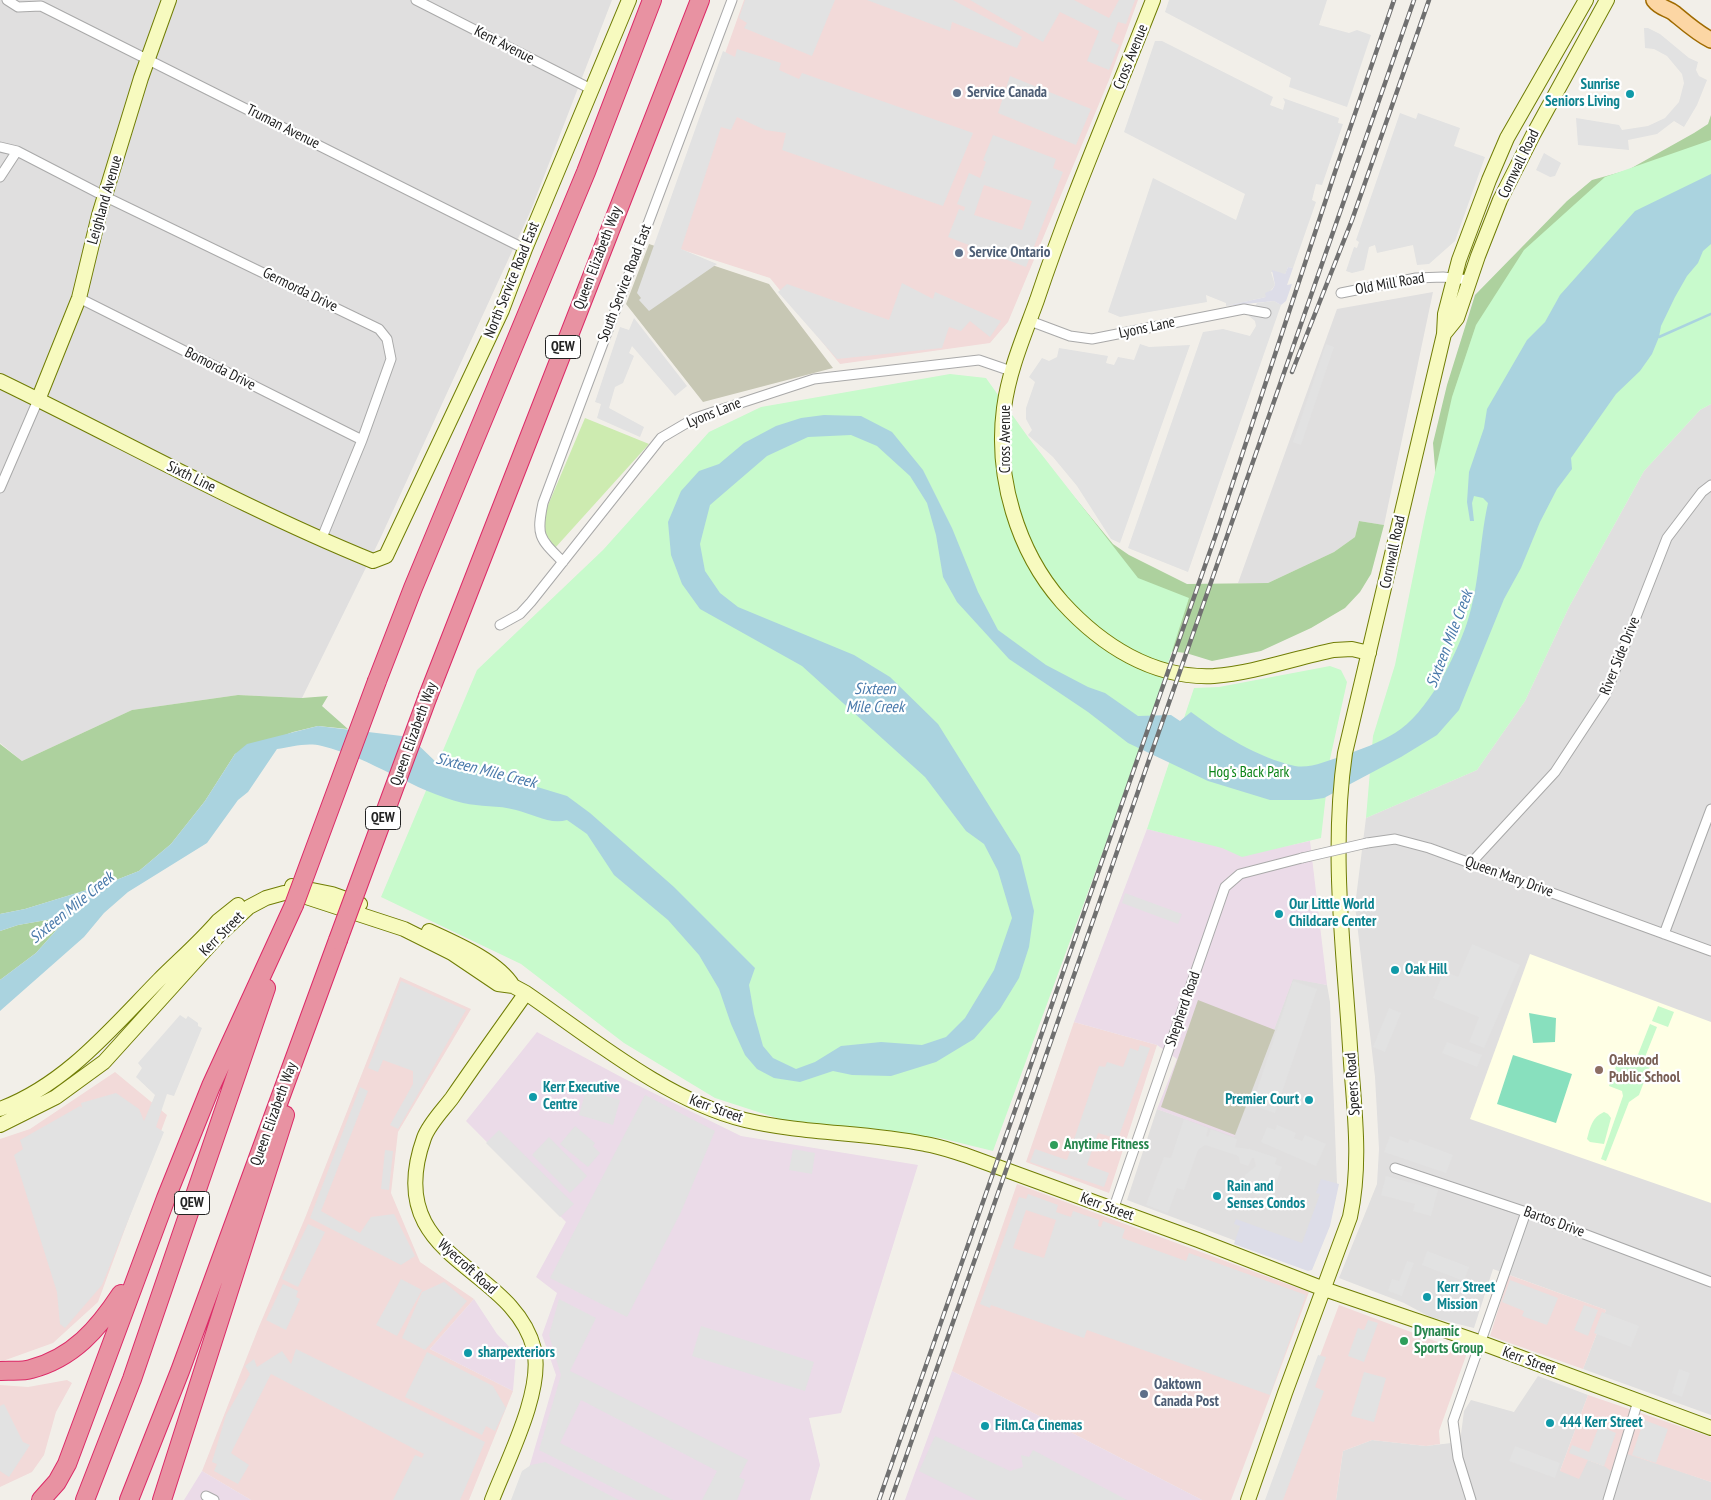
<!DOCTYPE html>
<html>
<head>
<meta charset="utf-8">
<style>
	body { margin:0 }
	canvas { display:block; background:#f2efe9 }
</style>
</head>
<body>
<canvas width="1711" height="1500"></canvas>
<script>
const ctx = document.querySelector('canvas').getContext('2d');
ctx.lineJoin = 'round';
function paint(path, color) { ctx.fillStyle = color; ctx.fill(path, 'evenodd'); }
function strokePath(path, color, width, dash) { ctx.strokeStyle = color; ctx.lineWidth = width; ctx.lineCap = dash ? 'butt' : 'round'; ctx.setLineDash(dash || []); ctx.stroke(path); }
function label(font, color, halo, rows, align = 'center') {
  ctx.font = font + ' "PT Sans Narrow",sans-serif'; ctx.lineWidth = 4.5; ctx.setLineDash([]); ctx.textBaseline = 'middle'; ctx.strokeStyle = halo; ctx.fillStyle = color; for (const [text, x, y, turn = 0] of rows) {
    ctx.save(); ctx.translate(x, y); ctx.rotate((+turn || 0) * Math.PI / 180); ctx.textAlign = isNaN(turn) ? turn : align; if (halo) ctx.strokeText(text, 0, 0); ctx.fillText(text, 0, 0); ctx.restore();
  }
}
const residential = new Path2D(`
	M0 0H612L531 210 380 539 302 698 238 695 132 710 22 761 0 743Z
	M1433 292 1384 525 1359 521 1355 537 1334 552 1268 583H1238L1337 309Z
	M1711 404V1415L1583 1369 1606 1310 1493 1269 1474 1328 1430 1317 1404 1303 1339 1278 1377 1184 1379 1149 1375 1077 1355 906 1366 818 1477 770 1525 701 1569 607 1644 471 1700 410Z
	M1293 978 1327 985 1330 1002 1337 1184 1308 1268 1127 1200 1157 1109 1234 1136Z
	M1538 1376 1588 1395 1560 1471 1588 1460 1604 1466 1627 1453 1711 1482V1500H1336L1343 1451 1372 1440 1426 1446 1460 1442 1464 1411 1471 1400 1514 1412Z`);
const commercial = new Path2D(`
	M744 0H1138L1109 80 1008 322 990 343 840 364 770 278 658 242Z
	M400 977 471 1009 398 1132 391 1193 420 1262 474 1299 430 1349 513 1391 469 1500H251L202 1471 258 1329 305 1218Z
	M1074 1022 1157 1045 1109 1193 1026 1162Z
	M115 1072 167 1115 98 1302 53 1343 0 1362V1139L30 1129Z
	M1017 1184 1309 1292 1231 1500H1202L952 1371Z
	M1509 1275 1606 1310 1583 1369 1490 1336Z
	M1339 1305 1467 1353 1439 1431 1440 1444 1426 1446 1372 1440 1343 1451 1336 1500H1266Z
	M67 1380 72 1383 56 1412 44 1455 32 1472 0 1487V1385L28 1387Z
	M1588 1395 1711 1437V1482L1627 1454 1615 1474 1604 1466 1588 1460 1579 1479 1560 1471Z`);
const industrial = new Path2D(`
	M1147 829 1249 854 1310 841 1327 985 1293 979 1234 1137 1157 1109 1177 1059 1157 1045 1074 1022Z
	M537 1032 623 1078 741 1136 918 1165 841 1413 809 1418 820 1465 810 1500H584L529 1468 556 1375 542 1335 557 1293 536 1277 566 1222 466 1121Z
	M474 1299 497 1334 516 1354 513 1391 430 1349Z
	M952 1371 1202 1500H905Z
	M202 1471 251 1500H184Z`);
const education = new Path2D(`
	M1530 954 1711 1022V1203L1470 1119Z`);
const construction = new Path2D(`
	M649 244 769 284 833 368 703 402 626 304Z
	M1198 1000 1275 1030 1235 1135 1161 1107Z`);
const grass = new Path2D(`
	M585 418 649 444 555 548 545 536 543 517Z`);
const forest = new Path2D(`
	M1711 115V174L1437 492 1433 443 1447 385 1475 295 1567 201 1592 180 1628 170 1694 133 1708 124Z
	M1043 459 1113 544 1129 555 1187 584 1268 583 1334 552 1355 537 1359 521 1384 525 1371 574 1360 592 1345 608 1311 628 1261 651 1212 661 1186 653 1159 650Z
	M238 695 302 698 328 696 322 706 348 729 318 726 293 732 235 754 205 801 171 844 139 871 106 884 25 909 0 914V744L22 761 132 710Z
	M69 916 36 953 0 980V931L18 925Z`);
const park = new Path2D(`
	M1711 140V404L1700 410 1644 471 1569 607 1525 701 1477 770 1366 818 1373 736 1395 665 1425 517 1452 397 1476 325 1524 250 1605 177Z
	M950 374 986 378 1028 437 1138 578 1189 598 1142 745 993 1151 940 1138 792 1123 715 1098 624 1043 521 964 381 897 477 670 603 550 709 432 761 407Z
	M1330 666 1341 670 1347 682 1330 759 1321 838 1242 857 1222 848 1147 829 1194 688 1219 687Z
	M1658 1006 1674 1012 1668 1027 1652 1021Z
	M1650 1024 1657 1027 1645 1057V1064L1650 1066 1639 1095 1629 1102 1606 1161 1601 1159 1623 1096 1622 1091 1609 1086 1620 1055 1634 1059 1637 1057Z
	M1604 1112 1608 1114 1611 1118 1604 1144 1590 1142 1587 1139C1590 1128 1592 1117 1604 1112Z`);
const pitch = new Path2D(`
	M1529 1013 1556 1018 1555 1042 1533 1043Z
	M1513 1055 1572 1074 1556 1123 1497 1104Z`);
const parking = new Path2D(`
	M745 0H835L812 56 744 28 747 23 739 18Z
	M867 0H953L1022 37 1017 48 952 22 950 31Z
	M970 0H1074L1109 18 1119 0H1135L1126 24 1118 22 1111 41 1119 45 1109 70 1087 61 1099 31 1060 12 1043 42Z
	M1169 0H1327L1319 25 1349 33 1357 30 1371 35 1347 107 1289 87 1291 78 1165 12Z
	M1644 28H1648L1660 34 1689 58 1698 62 1696 70 1699 76 1707 80 1697 105 1684 127 1674 121 1657 134 1628 140 1629 150 1578 145 1576 118 1619 125 1622 130 1648 126 1665 118 1679 102 1684 83 1682 74 1667 56 1654 49 1645 48Z
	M1155 41H1162L1273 97 1270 105 1283 110 1285 102 1283 98 1339 118 1338 123 1343 124 1322 185 1316 184 1312 200 1316 202 1293 268 1288 267 1285 274 1271 272 1275 285 1266 297 1226 306V303L1206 295 1207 302 1120 317 1108 312 1153 178 1236 220 1245 194 1124 132Z
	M737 49 781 63 779 70 799 79 802 73 973 133 943 206 782 150 786 133 765 130 737 117 731 130 721 127 681 249 717 264 649 311 639 300 641 298 637 293 723 51 735 57Z
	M1010 76 1091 109 1076 145 998 113Z
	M1400 113 1416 119 1418 113 1460 128 1454 146 1485 157 1455 241 1429 264 1417 265 1413 245 1377 253 1375 245 1369 247 1364 270 1352 273 1346 271 1354 247 1357 248 1359 242 1356 240Z
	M993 135 1056 159 1053 168 1063 172 1026 267 948 237 959 209 964 211 965 207 957 204 969 173 980 178 986 162 983 160ZM984 185 1032 201 1022 230 974 215Z
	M1544 153 1561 163 1555 176 1550 177 1536 170Z
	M902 283 933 299 935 292 1001 321 990 337 970 321 961 331 949 327 942 348 837 359 778 292 787 284 889 320Z
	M1274 301 1281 305 1188 572 1128 548 1203 332 1223 329 1250 336 1256 326 1255 321 1249 316 1257 303Z
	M634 318 687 386 675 396 632 346 629 353 634 356 623 383 615 387 609 408 644 427 640 437 597 418 601 404 595 402 620 327 629 330Z
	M1140 344 1149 347 1190 345 1120 543 1111 539 1077 486 1053 457 1028 435 1032 430 1026 419V408L1035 382 1029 377 1042 358 1049 361 1057 357 1059 348 1108 356 1106 363 1114 365 1118 357 1134 360Z
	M1326 344 1334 347 1301 445 1293 442Z
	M1125 893 1182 914 1178 924 1122 903Z
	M1472 944 1520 965 1484 1048 1469 1042 1479 1017 1433 998 1444 971 1458 977Z
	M401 981 466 1010 398 1129 390 1125 413 1084V1071L383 1060 378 1072 368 1068Z
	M1293 981 1317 989 1275 1113 1252 1105Z
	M1389 1008 1401 1013 1385 1052 1373 1047Z
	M180 1015 186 1019 188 1016 198 1023V1026L202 1028 174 1096 167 1094 156 1127 164 1132 102 1285 65 1328 60 1324 57 1292 14 1155 23 1149 20 1140 80 1106 82 1108 81 1103 116 1093 139 1109 144 1121 155 1095 136 1077 142 1068 138 1063Z
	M1447 1042 1482 1055 1477 1067 1442 1053Z
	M1140 1045 1150 1048 1118 1139 1098 1133 1087 1165 1109 1173 1104 1187 1030 1162 1035 1149 1067 1160 1099 1066 1105 1067 1107 1062 1123 1067 1130 1048 1138 1051Z
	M360 1087 368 1091 321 1211 360 1233 371 1217 394 1214 415 1256 401 1265 310 1218Z
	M586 1090 620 1100 613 1125 579 1115Z
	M645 1095 715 1131 681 1212 627 1317 550 1278Z
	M1184 1119 1208 1128 1206 1136 1208 1137 1211 1129 1237 1139 1235 1147 1250 1149 1277 1158 1275 1164 1282 1167 1270 1200 1240 1190 1246 1174 1256 1166 1254 1158H1252L1248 1166 1240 1163 1239 1157 1236 1155 1205 1145 1198 1150 1184 1190 1177 1188 1168 1213 1146 1205 1164 1157 1171 1158Z
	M1277 1125 1296 1133 1294 1138 1302 1141 1305 1135 1326 1144 1316 1166 1261 1142 1267 1127 1275 1130Z
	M575 1126 595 1143 593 1146 600 1153 588 1167 560 1144Z
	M499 1130 574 1204 560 1217 486 1143Z
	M1390 1136 1408 1143 1410 1139 1453 1155 1446 1173 1384 1152Z
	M549 1137 587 1176 570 1193 532 1155Z
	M793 1149 815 1153 812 1174 789 1170Z
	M385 1150 393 1151 389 1190 381 1189Z
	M1386 1176 1438 1190 1431 1216 1413 1211 1415 1204 1381 1195Z
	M1028 1194 1058 1205 1056 1212 1071 1217 1073 1211 1099 1220 1098 1226 1101 1227 1103 1221 1125 1229 1122 1238 1186 1261 1189 1253 1306 1295 1270 1395 1087 1330 1084 1338 991 1305 990 1308 980 1304 1019 1197 1026 1199ZM1026 1210 1056 1220 1044 1258 1013 1248Z
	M308 1224 325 1232 298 1287 282 1279Z
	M1427 1251 1469 1267 1464 1281 1422 1265Z
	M1407 1261 1414 1263 1402 1296 1388 1291 1392 1279 1399 1281Z
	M401 1279 422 1290 397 1336 376 1325Z
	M1510 1280 1558 1298 1547 1325 1522 1316 1524 1311 1502 1302Z
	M444 1282 467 1301 425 1350 402 1338 422 1292Z
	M283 1284 298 1291 296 1297 300 1299 286 1330 266 1320Z
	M559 1299 596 1318 570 1371 748 1460 739 1477 745 1480 737 1500H702L717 1471 581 1400 560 1443 673 1500H637L539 1450 561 1375 549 1335Z
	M1584 1305 1598 1310 1588 1336 1574 1330Z
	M1602 1312 1639 1326 1631 1347 1594 1333Z
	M1368 1320 1378 1323 1364 1362 1348 1356 1358 1328 1364 1330Z
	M701 1326 814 1362 805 1391 692 1356Z
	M296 1349 485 1442 460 1500H393L415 1455 422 1458 424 1454 271 1374 231 1453 249 1465 238 1484 214 1471 217 1464 212 1462 226 1415 250 1374 245 1366 254 1359 257 1367 282 1351 291 1364Z
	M427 1352 493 1386 506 1408 495 1431 486 1426 482 1435 405 1397Z
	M1318 1355 1326 1357 1315 1387 1324 1391 1283 1500H1265Z
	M1679 1369 1690 1373 1682 1397 1672 1393Z
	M1364 1372 1386 1378 1374 1422 1351 1416Z
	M4 1404 23 1442 30 1445 9 1477 0 1471V1406Z
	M1644 1420 1668 1429 1656 1463 1632 1455Z
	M1599 1426 1616 1433 1604 1466 1569 1453 1572 1445 1589 1452Z
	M935 1436 1010 1471 1023 1467 1021 1455 1029 1457 1033 1450 1127 1500H977L919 1471Z
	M1515 1446 1560 1463 1555 1478 1509 1461Z
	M545 1462 619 1500H511L522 1471 531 1465Z`);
const plaza = new Path2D(`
	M1288 267 1293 268 1287 285 1292 284 1286 301 1281 305 1274 301 1226 306 1266 297 1265 293 1272 290 1275 285 1272 270 1285 274Z
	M1321 1179 1339 1184 1330 1226 1312 1270 1308 1271 1234 1244 1240 1226 1234 1224 1236 1219 1302 1243 1320 1194 1316 1193Z`);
const water = new Path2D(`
	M1711 174V244L1703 251 1698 263 1687 276 1675 297 1661 326 1659 337 1652 354 1640 371 1616 394 1571 458 1572 469 1557 489 1540 522 1521 568 1504 599 1459 710 1437 735 1401 757 1324 798 1310 800H1270L1208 781 1128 743 1088 712 1009 659 957 602 943 577 936 535 927 503 910 476 877 446 851 435 808 437 767 456 710 505 700 544 705 571 720 593 738 607 854 655 890 677 938 724 1020 855 1034 911 1029 947 1019 978 1000 1009 974 1039 936 1062 891 1076 852 1075 833 1071 800 1082 774 1078 757 1069 745 1055 731 1024 719 989 699 955 668 920 614 875 587 834 567 820C550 825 533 814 516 810 498 805 480 807 463 803 413 791 372 758 322 746 307 742 291 747 277 749L248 792 238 800 207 843 128 892 104 913 84 937 0 1011V980L36 953 69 916 18 925 0 931V914L25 909 106 884 139 871 171 844 205 801 235 754 247 744 318 726 410 737 438 764 467 773 501 776 567 796 590 813 674 887 755 968 749 985 754 1014 763 1046 773 1058 796 1069 815 1062 841 1046 881 1042 922 1045 946 1037 965 1018 994 970 1012 918 998 871 984 844 966 831 925 777 802 666 700 609 682 584 671 555 668 522 681 491 699 471 719 464 744 443 776 426 801 418 824 415 861 416 892 432 923 470 952 528 978 592 998 630 1046 665 1088 687 1105 693 1138 716 1171 715 1180 721 1191 712C1222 735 1256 757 1295 766 1310 769 1329 760 1343 756 1361 749 1379 743 1395 733 1427 714 1455 658 1467 623 1480 584 1479 543 1488 503L1483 498 1474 496 1472 503 1474 521H1470L1467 502 1469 472 1484 428 1487 409 1527 340 1545 322 1560 295 1635 211Z`);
const stream = new Path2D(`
	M1659 337 1711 314`);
const street = new Path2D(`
	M7 0 18 7 41 6 525 249
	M416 0 591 89
	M0 147 17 151 106 197 379 329 387 339 391 359 362 440 321 540
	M0 177 17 151
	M1341 293 1416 278 1443 277 1469 280
	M79 298 362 440
	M1030 321 1070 336 1092 339 1244 309 1266 313
	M0 488 38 400
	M563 562C539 538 536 536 543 503L732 0
	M500 625 520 614 531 602 661 438 695 418 814 379 979 360 1011 371
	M1367 843 1395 839 1429 848 1711 951
	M1471 863 1555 772 1605 696 1667 538 1702 492 1711 485
	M1664 934 1711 809
	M1395 1168 1526 1212 1711 1282
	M1113 1210 1225 887 1240 874 1302 858
	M206 1496 214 1500
	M1471 1500 1458 1458 1453 1421 1526 1212
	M1608 1500 1638 1401`);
const secondary = new Path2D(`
	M1153 0C1114 100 1071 198 1037 300 1024 336 1009 370 1004 408 995 476 1017 551 1062 602 1101 645 1153 679 1214 676 1254 673 1295 658 1334 650L1352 649 1369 653
	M1444 334 1457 318 1478 256 1500 200 1533 135 1607 0
	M0 381C124 441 245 509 373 561L386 556 502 310 525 249 629 0
	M38 400 79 298 99 215 141 78 169 0
	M292 886 332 894 360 904
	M429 931C455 943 498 961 513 986
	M0 1109C65 1085 111 1029 159 980 178 961 200 942 218 921L238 905
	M0 1125 56 1097 104 1062 218 936 249 907 266 898 284 893 297 894 404 929 452 953 498 984 513 986 526 993C590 1037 669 1102 745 1120 804 1134 866 1132 925 1144 939 1146 952 1151 965 1155L1198 1240 1324 1289 1479 1342 1711 1428
	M492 1500C507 1461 544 1390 534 1349 513 1264 380 1261 424 1138 429 1124 443 1110 452 1098 476 1063 501 1028 526 993
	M1248 1500 1285 1393 1350 1217C1361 1166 1355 1115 1351 1063 1345 960 1330 855 1345 753L1444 334 1445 314 1459 260 1489 180 1507 138 1586 0`);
const primary = new Path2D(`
	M1654 0C1660 8 1667 8 1674 13 1686 23 1697 33 1711 40`);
const highway = new Path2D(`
	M377 681 413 588 586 172 652 0
	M428 696 700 0
	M0 1371C10 1370 22 1372 31 1369 73 1358 98 1329 121 1294
	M41 1500 57 1482 67 1464 166 1198 211 1086 294 905
	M85 1500 132 1379 266 988
	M129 1500 180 1371 338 940
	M162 1500 285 1115`);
const rail = new Path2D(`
	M1292 372 1352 220 1429 0
	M879 1500 1215 537 1335 172 1394 0
	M891 1500 1414 0`);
const streetBridge = new Path2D(`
	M1302 858 1367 843`);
const highwayBridge = new Path2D(`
	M294 905 377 681
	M338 940 428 696`);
const markers = [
	[957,93,5,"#5c6f8a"],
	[1630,94,5,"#0f9aa8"],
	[959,253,5,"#5c6f8a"],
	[1279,914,5,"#0f9aa8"],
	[1395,970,5,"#0f9aa8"],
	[1599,1070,5,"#8d6e63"],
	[533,1097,5,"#0f9aa8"],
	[1309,1100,5,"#0f9aa8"],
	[1054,1145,5,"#2e9e5b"],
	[1217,1196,5,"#0f9aa8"],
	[1427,1297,5,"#0f9aa8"],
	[1404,1341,5,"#2e9e5b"],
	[468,1353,5,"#0f9aa8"],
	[1144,1394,5,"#5c6f8a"],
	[1550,1423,5,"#0f9aa8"],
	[985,1426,5,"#0f9aa8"]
];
const shields = [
	[563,347,35],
	[383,818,35],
	[192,1203,35]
];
const shieldNames = [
	["QEW",563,347],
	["QEW",383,818],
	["QEW",192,1203]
];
const streetNames = [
	["Kent Avenue",504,45,27],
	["Cross Avenue",1131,57,-68],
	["Truman Avenue",283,127,27],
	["Cornwall Road",1519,164,-64],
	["Leighland Avenue",105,200,-74],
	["Queen Elizabeth Way",598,258,-69],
	["North Service Road East",512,280,-68],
	["South Service Road East",625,283,-69],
	["Old Mill Road",1390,284,-10],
	["Germorda Drive",300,290,26],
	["Lyons Lane",1147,328,-12],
	["Bomorda Drive",220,369,27],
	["Lyons Lane",714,413,-22],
	["Cross Avenue",1006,439,-90],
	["Sixth Line",191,477,26],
	["Cornwall Road",1393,552,-78],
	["River Side Drive",1620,656,-68],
	["Queen Elizabeth Way",414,734,-70],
	["Queen Mary Drive",1509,877,20],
	["Kerr Street",222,934,-45],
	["Shepherd Road",1183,1009,-71],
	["Speers Road",1353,1084,-94],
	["Kerr Street",716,1109,20],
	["Queen Elizabeth Way",274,1114,-70],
	["Kerr Street",1107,1207,20],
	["Bartos Drive",1554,1222,20],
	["Wyecroft Road",467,1267,42],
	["Kerr Street",1529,1361,20]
];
const cultureNames = [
	["Sunrise",1620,85,"right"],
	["Seniors Living",1620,102,"right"],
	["Our Little World",1289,905],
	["Childcare Center",1289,922],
	["Oak Hill",1405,970],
	["Kerr Executive",543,1088],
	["Centre",543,1105],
	["Premier Court",1299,1100,"right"],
	["Rain and",1227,1187],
	["Senses Condos",1227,1204],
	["Kerr Street",1437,1288],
	["Mission",1437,1305],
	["sharpexteriors",478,1353],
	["444 Kerr Street",1560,1423],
	["Film.Ca Cinemas",995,1426]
];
const serviceNames = [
	["Service Canada",967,93],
	["Service Ontario",969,253],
	["Oaktown",1154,1385],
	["Canada Post",1154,1402]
];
const parkNames = [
	["Hog's Back Park",1249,773]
];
const educationNames = [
	["Oakwood",1609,1061],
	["Public School",1609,1078]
];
const leisureNames = [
	["Anytime Fitness",1064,1145],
	["Dynamic",1414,1332],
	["Sports Group",1414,1349]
];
const waterNames = [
	["Sixteen Mile Creek",1450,639,-69],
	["Sixteen",875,689],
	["Mile Creek",875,707],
	["Sixteen Mile Creek",486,771,14],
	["Sixteen Mile Creek",72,908,-39]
];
paint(residential, '#e0dfdf');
paint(commercial, '#f2dad9');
paint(industrial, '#ebdbe8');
paint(education, '#ffffe5');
paint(construction, '#c7c7b4');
paint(grass, '#cdebb0');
paint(forest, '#add19e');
paint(park, '#c8facc');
paint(pitch, '#88e0be');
paint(parking, '#e2e2e2');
paint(plaza, '#dddde8');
paint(water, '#aad3df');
strokePath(stream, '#aad3df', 2.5);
strokePath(street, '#a9a9a9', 11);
strokePath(secondary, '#707d05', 16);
strokePath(primary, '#a06b00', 18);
strokePath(highway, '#dc2a67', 20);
strokePath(street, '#fff', 9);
strokePath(secondary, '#f7fabf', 14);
strokePath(primary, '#fcd6a4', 15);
strokePath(highway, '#e892a2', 18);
strokePath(rail, '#707070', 4.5);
strokePath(rail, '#fff', 2.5, [8]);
strokePath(streetBridge, '#a9a9a9', 11, []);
strokePath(highwayBridge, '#dc2a67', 20, []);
strokePath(streetBridge, '#fff', 9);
strokePath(highwayBridge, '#e892a2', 18);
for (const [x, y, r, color] of markers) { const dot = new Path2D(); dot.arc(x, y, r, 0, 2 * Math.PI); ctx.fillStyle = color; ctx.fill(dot); strokePath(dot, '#fff', 2); }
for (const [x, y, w] of shields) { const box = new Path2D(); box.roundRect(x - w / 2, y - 11.5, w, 23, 4); ctx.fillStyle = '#fff'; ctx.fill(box); strokePath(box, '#222', 1); }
label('bold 14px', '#222', null, shieldNames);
label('15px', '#222', '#fff', streetNames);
label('bold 15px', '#0d838f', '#fff', cultureNames, 'left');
label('bold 15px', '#4e5e75', '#fff', serviceNames, 'left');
label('15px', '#0c8416', '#fff', parkNames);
label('bold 15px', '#785e54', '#fff', educationNames, 'left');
label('bold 15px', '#27864d', '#fff', leisureNames, 'left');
label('italic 16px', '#4a7aab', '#fff', waterNames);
</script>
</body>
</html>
